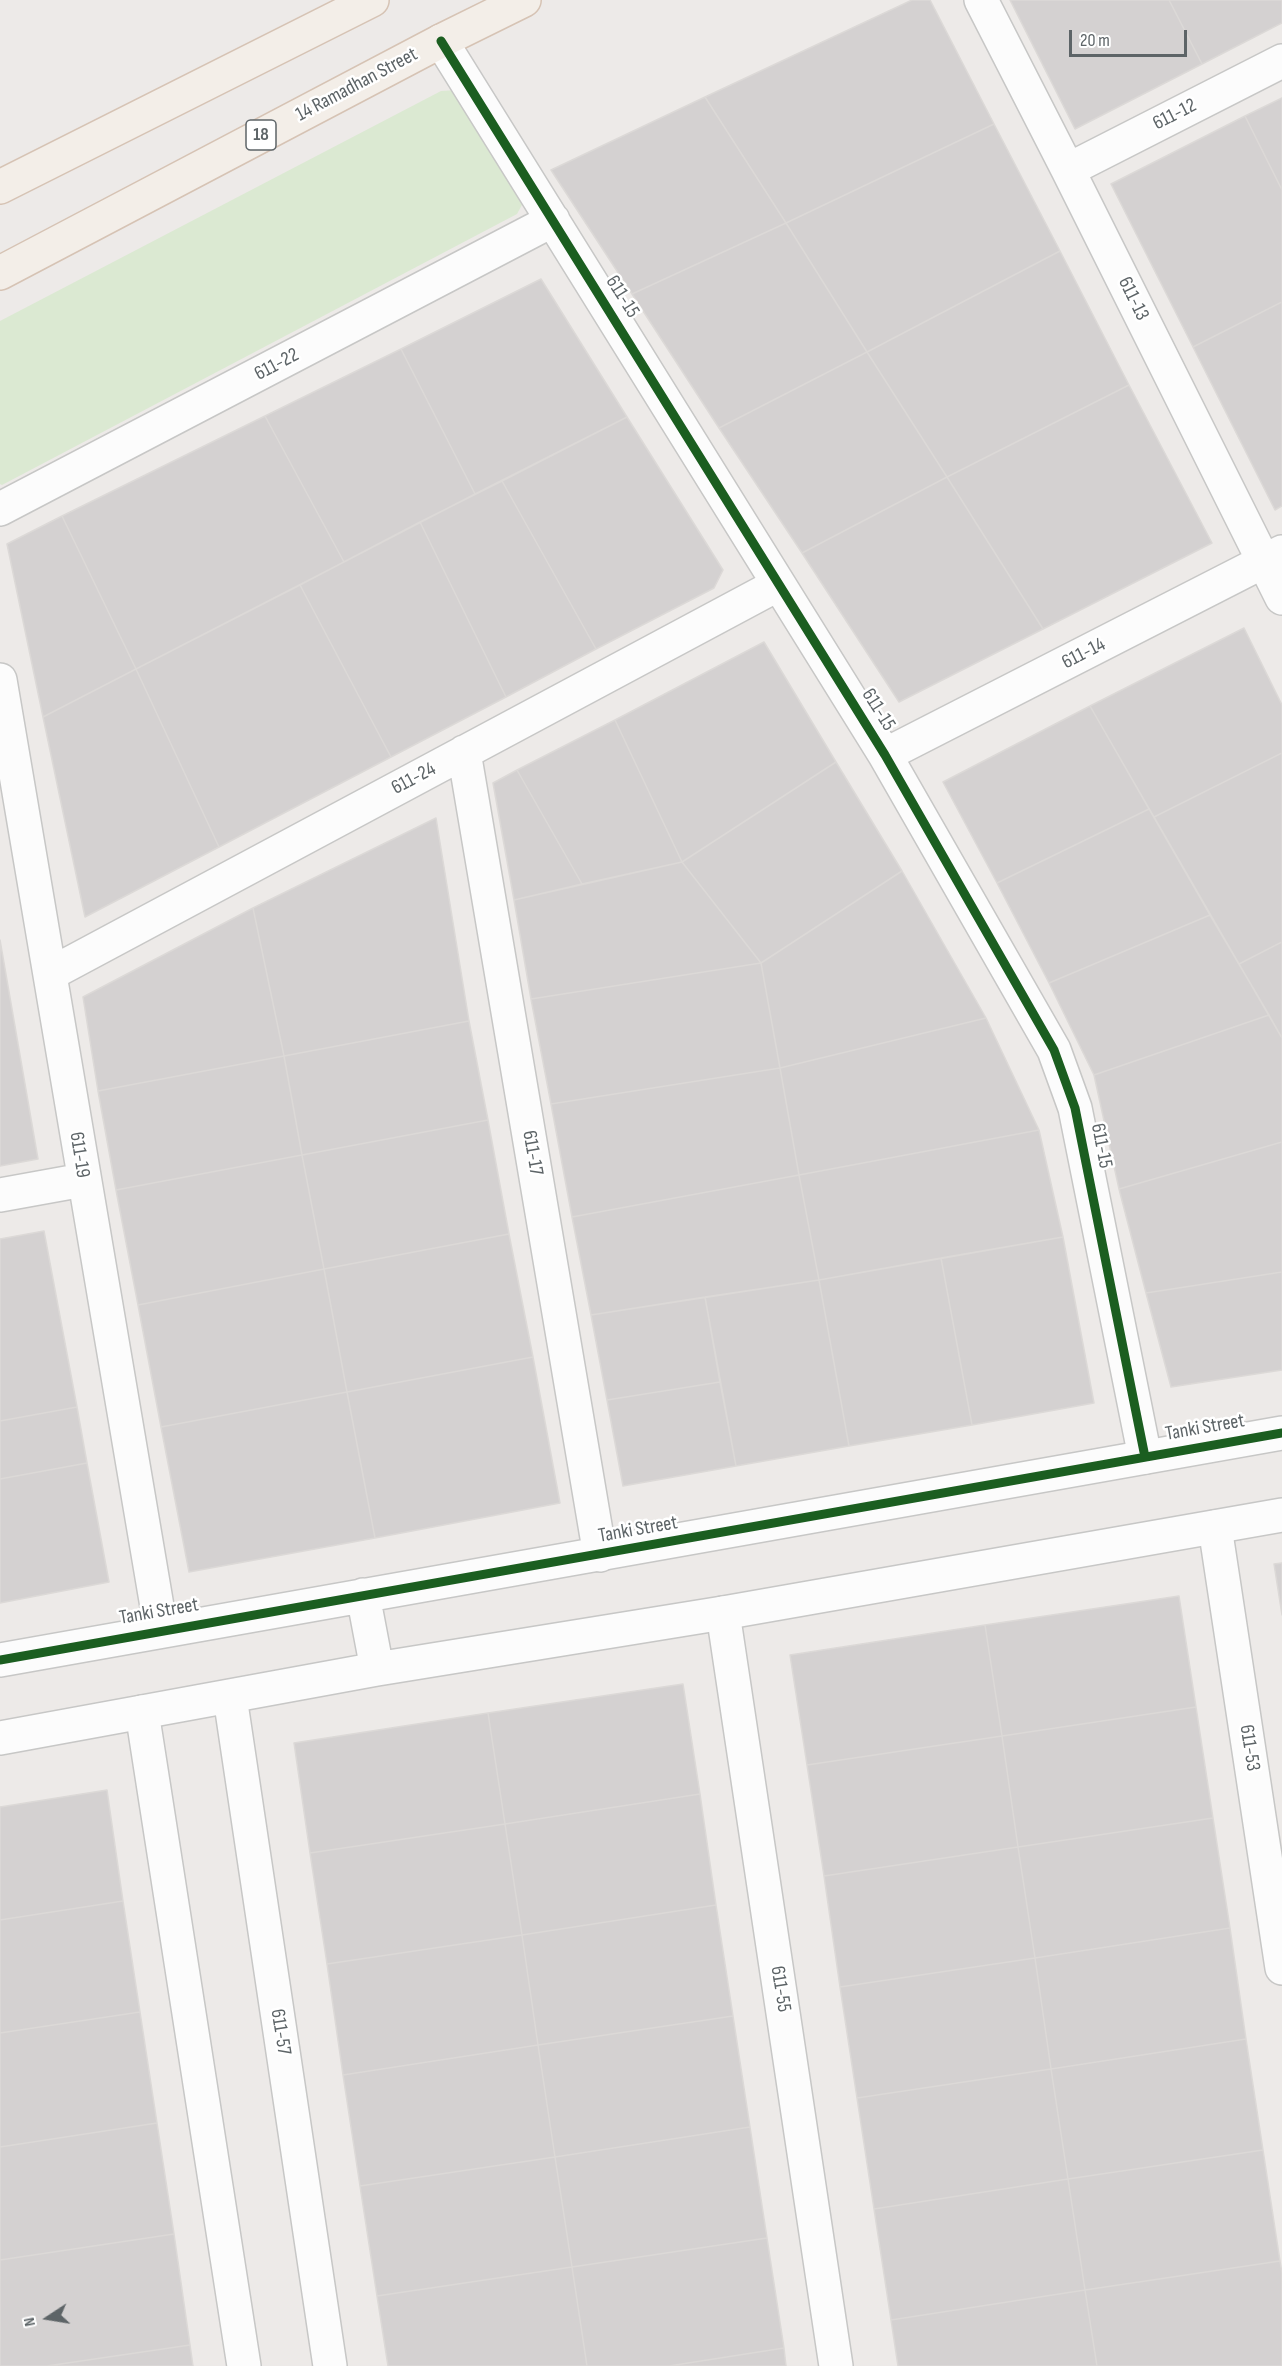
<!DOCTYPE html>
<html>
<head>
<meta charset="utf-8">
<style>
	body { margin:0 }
	#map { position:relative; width:1282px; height:2366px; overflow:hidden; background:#edeae8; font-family:"Sofia Sans Condensed",sans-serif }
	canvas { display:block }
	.north { position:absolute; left:18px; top:2288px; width:60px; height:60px; -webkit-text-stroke:4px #fff; paint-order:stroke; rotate:258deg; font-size:16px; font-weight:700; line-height:24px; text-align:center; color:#5d6467 }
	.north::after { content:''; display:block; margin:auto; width:21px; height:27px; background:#5d6467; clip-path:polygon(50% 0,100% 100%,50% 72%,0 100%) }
	.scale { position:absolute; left:1069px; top:30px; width:118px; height:27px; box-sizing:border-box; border:3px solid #5d6467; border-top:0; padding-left:8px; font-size:18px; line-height:21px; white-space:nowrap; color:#5d6467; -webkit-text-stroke:4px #fff; paint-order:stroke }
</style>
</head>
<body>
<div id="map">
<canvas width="1282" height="2366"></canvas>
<div class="north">N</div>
<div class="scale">20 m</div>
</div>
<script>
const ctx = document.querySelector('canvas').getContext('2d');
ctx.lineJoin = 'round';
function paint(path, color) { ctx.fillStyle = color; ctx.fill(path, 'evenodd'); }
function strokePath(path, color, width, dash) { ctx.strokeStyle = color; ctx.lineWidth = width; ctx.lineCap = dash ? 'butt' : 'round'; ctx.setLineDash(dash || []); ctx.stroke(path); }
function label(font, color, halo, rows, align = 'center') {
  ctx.font = font + ' "Sofia Sans Condensed",sans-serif'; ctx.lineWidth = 5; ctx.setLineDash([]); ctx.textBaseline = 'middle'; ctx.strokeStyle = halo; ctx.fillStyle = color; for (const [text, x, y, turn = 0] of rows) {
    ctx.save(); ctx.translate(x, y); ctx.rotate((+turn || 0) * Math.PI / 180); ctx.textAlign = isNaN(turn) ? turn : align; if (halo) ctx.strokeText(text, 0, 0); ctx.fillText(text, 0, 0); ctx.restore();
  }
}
const green = new Path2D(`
	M457 90 523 203 517 214 2 485 0 484V321L441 91Z`);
const building = new Path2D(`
	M912 0H930L994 124 786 223 705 97Z
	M1010 0H1169L1202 64 1075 129Z
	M1169 0H1282V23L1202 64Z
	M705 97 786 223 632 294 551 170Z
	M1282 98V190L1245 116Z
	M1245 116 1282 190V302L1193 347 1111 184Z
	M994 124 1060 251 867 352 786 223Z
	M786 223 867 352 719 428 632 294Z
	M1060 251 1129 385 947 477 867 352Z
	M541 279 627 417 475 494 401 349Z
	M1282 302V506L1275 510 1193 347Z
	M401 349 475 494 344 562 265 416Z
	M867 352 947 477 802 553 719 428Z
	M1129 385 1212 543 1043 629 947 477Z
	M265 416 344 562 136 669 62 516Z
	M627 417 723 570 714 588 596 649 502 481Z
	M947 477 1043 629 899 702 802 553Z
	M502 481 596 649 506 697 420 522Z
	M62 516 136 669 43 717 7 544Z
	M420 522 506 697 391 757 300 585Z
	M300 585 391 757 219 847 136 669Z
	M1244 628 1282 705V753L1154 817 1090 706Z
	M764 642 836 762 682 862 615 720Z
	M136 669 219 847 85 917 43 717Z
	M1090 706 1149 809 997 883 943 782Z
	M615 720 682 862 582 884 517 770Z
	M1282 753V942L1239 964 1154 817Z
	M836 762 902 871 761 963 682 862Z
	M517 770 582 884 514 900 493 783Z
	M1149 809 1210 915 1049 983 997 883Z
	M436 818 469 1021 284 1056 253 908Z
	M682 862 761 963 531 999 514 900Z
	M902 871 986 1018 780 1068 761 963Z
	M253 908 284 1056 98 1091 83 997Z
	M1210 915 1269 1015 1094 1075 1049 983Z
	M0 940 38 1159 0 1166Z
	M1282 942V1038L1239 964Z
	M761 963 780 1068 551 1104 531 999Z
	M1269 1015 1282 1038V1142L1119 1189 1094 1075Z
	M986 1018 1039 1130 799 1175 780 1068Z
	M469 1021 488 1120 302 1155 284 1056Z
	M284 1056 302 1155 116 1190 98 1091Z
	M780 1068 799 1175 572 1217 551 1104Z
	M488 1120 509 1234 324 1269 302 1155Z
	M1039 1130 1063 1237 819 1280 799 1175Z
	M1282 1142V1272L1146 1293 1119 1189Z
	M302 1155 324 1269 138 1305 116 1190Z
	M799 1175 819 1280 591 1315 572 1217Z
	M44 1231 77 1407 0 1421V1239Z
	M509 1234 533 1357 347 1392 324 1269Z
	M1063 1237 1094 1403 972 1425 941 1258Z
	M941 1258 972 1425 849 1446 819 1280Z
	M324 1269 347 1392 161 1427 138 1305Z
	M1282 1272V1370L1171 1387 1146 1293Z
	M819 1280 849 1446 736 1466 705 1297Z
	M705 1297 720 1382 607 1400 591 1315Z
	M533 1357 560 1503 375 1538 347 1392Z
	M720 1382 736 1466 623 1486 607 1400Z
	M347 1392 375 1538 189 1572 161 1427Z
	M77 1407 87 1463 0 1479V1421Z
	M87 1463 109 1582 0 1603V1479Z
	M1282 1563V1615L1274 1564Z
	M1179 1596 1196 1707 1002 1736 985 1625Z
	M985 1625 1002 1736 807 1765 790 1655Z
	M683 1684 700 1794 505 1824 488 1713Z
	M1196 1707 1213 1818 1018 1847 1002 1736Z
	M488 1713 505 1824 310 1853 294 1743Z
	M1002 1736 1018 1847 824 1876 807 1765Z
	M107 1790 123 1901 0 1920V1807Z
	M700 1794 716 1905 522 1935 505 1824Z
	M1213 1818 1230 1928 1035 1958 1018 1847Z
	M505 1824 522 1935 327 1964 310 1853Z
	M1018 1847 1035 1958 840 1987 824 1876Z
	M123 1901 140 2012 0 2033V1920Z
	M716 1905 733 2016 538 2045 522 1935Z
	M1230 1928 1246 2039 1051 2069 1035 1958Z
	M522 1935 538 2045 343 2075 327 1964Z
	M1035 1958 1051 2069 857 2098 840 1987Z
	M140 2012 157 2123 0 2147V2033Z
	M733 2016 750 2127 555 2157 538 2045Z
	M1246 2039 1263 2150 1068 2179 1051 2069Z
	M538 2045 555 2157 360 2186 343 2075Z
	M1051 2069 1068 2179 874 2209 857 2098Z
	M157 2123 174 2234 0 2260V2147Z
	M750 2127 767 2238 572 2267 555 2157Z
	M1263 2150 1280 2261 1085 2290 1068 2179Z
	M555 2157 572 2267 377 2296 360 2186Z
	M1068 2179 1085 2290 891 2320 874 2209Z
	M174 2234 190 2345 47 2366H0V2260Z
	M767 2238 784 2348 669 2366H587L572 2267Z
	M1280 2261 1282 2273V2366H1097L1085 2290Z
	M572 2267 587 2366H388L377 2296Z
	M1085 2290 1097 2366H898L891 2320Z
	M190 2345 193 2366H47Z
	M784 2348 786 2366H669Z`);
const minor = new Path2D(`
	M981 0 1068 170 1282 598
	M441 41 885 755 1054 1050 1075 1108 1145 1457
	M1068 170 1282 61
	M0 509 553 220
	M0 680C54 997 106 1314 161 1630
	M464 752 600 1555
	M885 755 1282 552
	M50 974 777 585
	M0 1195 83 1180
	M1215 1527 1282 1968
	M723 1613 836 2366
	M230 1697 330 2366
	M142 1712 244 2366`);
const tertiary = new Path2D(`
	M363 1595 377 1669
	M0 1660 1282 1433
	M0 1738 377 1669 723 1613 1282 1515`);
const primary = new Path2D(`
	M0 187 372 0
	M0 273 441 41 524 0`);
const cycleway = new Path2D(`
	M441 41 885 755 1054 1050 1075 1108 1145 1457
	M0 1660 1282 1433`);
const shields = [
	[261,135,30]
];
const shieldNames = [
	["18",261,135]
];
const streetNames = [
	["14 Ramadhan Street",357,85,-28],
	["611-12",1175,115,-27],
	["611-15",622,297,58],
	["611-13",1133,299,64],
	["611-22",277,365,-28],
	["611-14",1084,654,-27],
	["611-15",878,710,58],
	["611-24",414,779,-28],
	["611-15",1101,1146,79],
	["611-17",532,1153,80],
	["611-19",79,1155,81],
	["Tanki Street",1205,1428,-10],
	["Tanki Street",638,1530,-10],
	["Tanki Street",159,1612,-10],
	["611-53",1249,1748,81],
	["611-55",780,1989,81],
	["611-57",280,2032,81]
];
paint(green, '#dbe9d2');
paint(building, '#d4d1d1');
strokePath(building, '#dcd9d7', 1.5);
strokePath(minor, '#c7c7c6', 36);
strokePath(tertiary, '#c7c7c6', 36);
strokePath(primary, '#d6c3b4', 36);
strokePath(minor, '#fcfcfc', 33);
strokePath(tertiary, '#fcfcfc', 33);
strokePath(primary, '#f3eee8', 33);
strokePath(cycleway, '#1b5e20', 9);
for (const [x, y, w] of shields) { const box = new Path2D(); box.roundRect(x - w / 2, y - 15, w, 30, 4.5); ctx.fillStyle = '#fff'; ctx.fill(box); strokePath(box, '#5d6467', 1.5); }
label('bold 18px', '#5d6467', null, shieldNames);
label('20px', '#5d6467', '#fff', streetNames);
</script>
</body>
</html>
